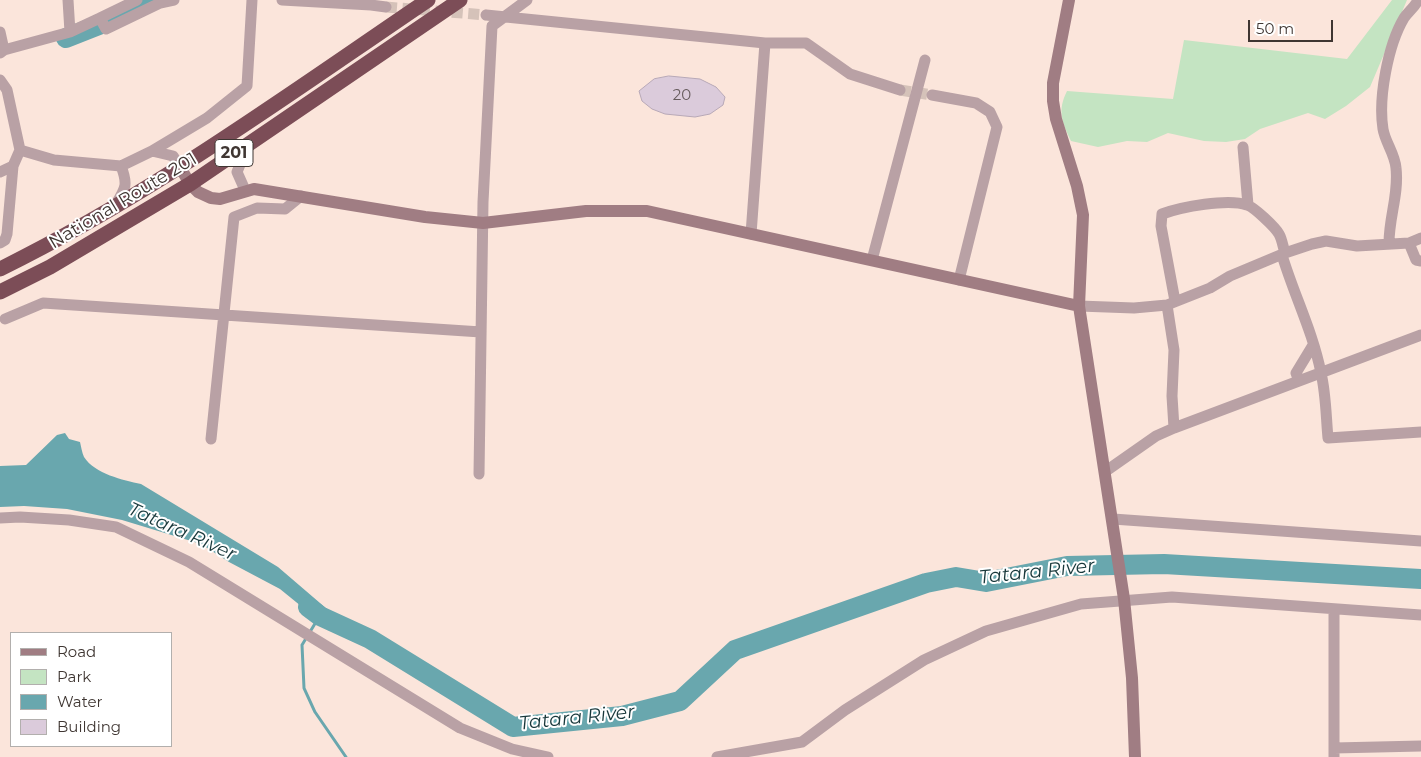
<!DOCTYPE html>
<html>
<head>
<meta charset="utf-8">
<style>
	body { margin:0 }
	#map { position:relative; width:1421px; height:757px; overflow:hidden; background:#fbe5db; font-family:Montserrat,sans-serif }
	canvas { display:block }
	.legend { position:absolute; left:10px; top:632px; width:162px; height:115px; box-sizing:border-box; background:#fff; border:1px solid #b2afad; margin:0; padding:6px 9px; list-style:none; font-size:15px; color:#3f3632 }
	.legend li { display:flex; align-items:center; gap:10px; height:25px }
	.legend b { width:25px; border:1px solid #b2afad }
	.scale { position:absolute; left:1248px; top:20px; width:85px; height:22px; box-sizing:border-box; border:2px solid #3f3632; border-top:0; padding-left:6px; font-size:15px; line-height:18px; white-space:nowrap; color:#3f3632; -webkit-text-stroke:4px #fff; paint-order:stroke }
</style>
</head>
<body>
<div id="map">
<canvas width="1421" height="757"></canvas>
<ul class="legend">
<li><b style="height:6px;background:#a07d83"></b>Road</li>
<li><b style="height:14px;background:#c4e4c2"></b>Park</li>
<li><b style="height:14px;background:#69a7ae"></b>Water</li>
<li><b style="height:14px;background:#dbcbdb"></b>Building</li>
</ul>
<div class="scale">50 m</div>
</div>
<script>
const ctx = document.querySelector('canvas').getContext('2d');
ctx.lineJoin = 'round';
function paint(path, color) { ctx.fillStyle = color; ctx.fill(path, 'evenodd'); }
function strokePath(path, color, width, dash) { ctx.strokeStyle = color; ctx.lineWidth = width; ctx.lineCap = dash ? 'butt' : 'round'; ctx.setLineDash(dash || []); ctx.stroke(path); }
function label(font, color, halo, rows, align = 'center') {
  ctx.font = font + ' Montserrat,sans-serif'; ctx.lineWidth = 4; ctx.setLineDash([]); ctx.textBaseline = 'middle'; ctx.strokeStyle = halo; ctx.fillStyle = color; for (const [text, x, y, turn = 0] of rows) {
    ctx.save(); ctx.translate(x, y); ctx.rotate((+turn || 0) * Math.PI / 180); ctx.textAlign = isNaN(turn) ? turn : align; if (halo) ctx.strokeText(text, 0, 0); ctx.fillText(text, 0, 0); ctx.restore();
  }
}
const green = new Path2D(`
	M1392 0H1407L1370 87 1346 106 1325 119 1308 113 1260 129 1245 139 1226 142 1204 141 1168 133 1147 142 1127 141 1098 147 1071 141C1062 122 1057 111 1067 91L1173 99 1184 40 1347 59Z`);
const water = new Path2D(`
	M65 433 69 439 80 442C81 446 82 453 84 457 95 474 123 480 141 484L278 567 334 615 328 628 280 589 229 562 201 544 122 520 67 509 24 506 0 507V466L26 465 57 435Z`);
const stream = new Path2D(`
	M319 617 302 645 304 688 315 712 346 757`);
const river = new Path2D(`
	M108 22 152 0
	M66 38 99 25
	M308 607 320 616 370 639 513 727 622 716 680 701 735 650 926 583 956 577 986 582 1067 566 1164 564 1421 579`);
const building = new Path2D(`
	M669 76 700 79 716 87 725 97 723 105 710 114 695 117 665 114 652 109 642 101 639 91 654 79Z`);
const streetTunnel = new Path2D(`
	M386 7 486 15
	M900 90 932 95`);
const street = new Path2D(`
	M68 0 70 32
	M282 0 371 5 386 7
	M486 15 765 43 751 234
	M100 18 137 0
	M0 32 4 50
	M765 43H806L850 74 900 90
	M0 53 4 50 70 32 100 18 106 29 160 3 174 0
	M0 80 7 90 20 150 54 160 121 166 152 151 173 156 180 167
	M932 95 976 103 990 112 997 127 959 280
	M1243 147 1248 205
	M152 151 207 118 247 86 252 0
	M0 172 13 166 20 150
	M245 190 237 172 248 145
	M116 204C126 188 128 184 121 166
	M0 243 5 240 7 234 13 166
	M1389 243C1389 217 1399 194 1396 168 1395 154 1385 142 1383 129 1378 98 1388 45 1404 18 1408 12 1415 7 1418 0
	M1409 243 1416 260 1421 261
	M1282 255C1294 295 1313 332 1321 373 1326 394 1326 417 1328 438L1421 432
	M872 260 925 60
	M1175 301 1161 226 1162 214C1181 207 1228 198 1247 205 1254 207 1275 227 1279 234 1282 239 1283 247 1285 253
	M1167 305 1174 350 1172 396 1174 428
	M1079 306 1134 308 1167 305 1210 288 1230 276 1285 253 1312 244 1326 241 1357 246 1409 243 1421 238
	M5 319 43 303 481 332
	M1299 381 1296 373 1313 345
	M211 439 234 217 257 208 285 209 301 196
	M1106 471 1156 436 1174 428 1421 335
	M479 474 483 202 492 26 527 0
	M0 518 20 517 69 520 116 527 189 562 460 728 512 749 548 757
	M1113 519 1421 541
	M1334 611V757
	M1334 748 1421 746
	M717 757 802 742 845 710 924 660 986 631 1081 604 1172 597 1421 615`);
const secondary = new Path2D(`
	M1069 0 1053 83V101L1056 119 1077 186 1083 215 1079 306 1124 599 1132 678 1135 757
	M180 167 190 184 198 192 211 198 220 199 254 189 425 217 483 223 586 211H647L1079 306`);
const highway = new Path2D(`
	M0 269C151 195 289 94 428 0
	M0 292 50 267 190 184 460 0`);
const numberNames = [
	["20",682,96]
];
const shields = [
	[234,153,38]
];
const shieldNames = [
	["201",234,153]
];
const streetNames = [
	["National Route 201",123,201,-31]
];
const waterNames = [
	["Tatara River",182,532,24],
	["Tatara River",1037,572,-6],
	["Tatara River",577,718,-6]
];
paint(green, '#c4e4c2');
paint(water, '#69a7ae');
strokePath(stream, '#69a7ae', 3);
strokePath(river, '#69a7ae', 20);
paint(building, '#dbcbdb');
strokePath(building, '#b7a8b7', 1);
strokePath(streetTunnel, '#d5c2b9', 11, [11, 5.5]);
strokePath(street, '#b9a1a5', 11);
strokePath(secondary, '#a07d83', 12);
strokePath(highway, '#7c4d57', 15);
label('15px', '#665b5c', null, numberNames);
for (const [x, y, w] of shields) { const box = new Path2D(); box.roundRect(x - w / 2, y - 13.5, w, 27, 4); ctx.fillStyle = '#fff'; ctx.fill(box); strokePath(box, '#3f3632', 1); }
label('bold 16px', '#3f3632', null, shieldNames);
label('18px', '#3f3632', '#fff', streetNames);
label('italic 19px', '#18383b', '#fff', waterNames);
</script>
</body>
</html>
